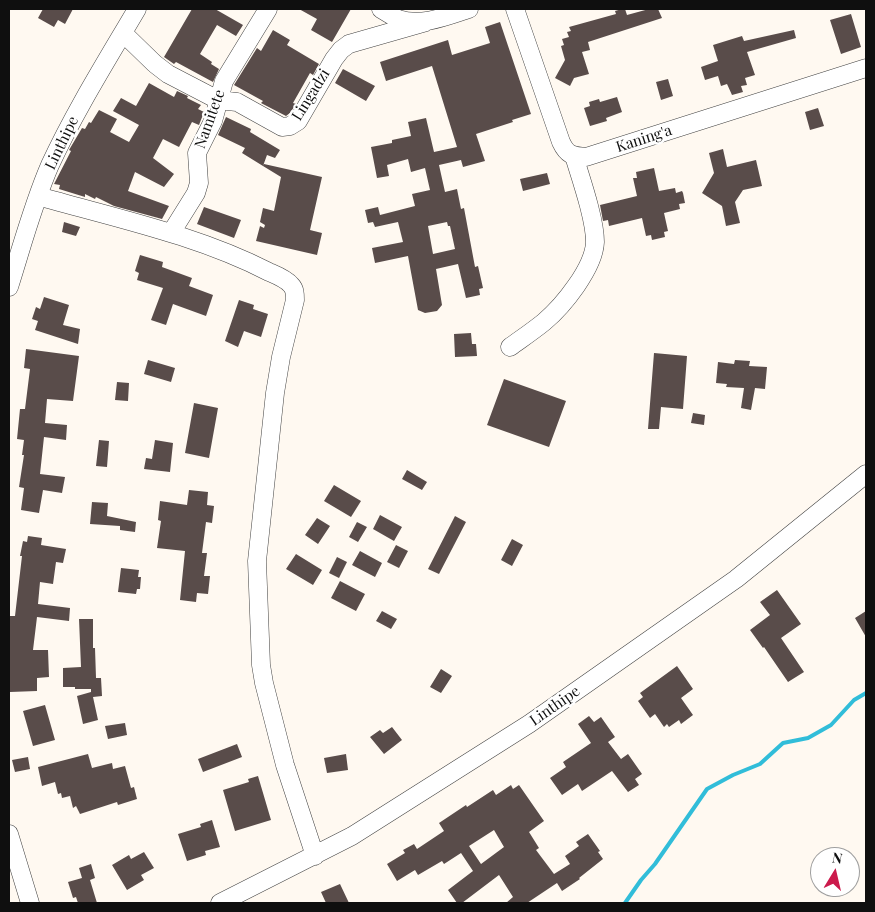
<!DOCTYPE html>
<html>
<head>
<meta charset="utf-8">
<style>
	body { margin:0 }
	#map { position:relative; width:875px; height:912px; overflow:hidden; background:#fff9f1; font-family:"Playfair Display",serif }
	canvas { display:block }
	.frame { position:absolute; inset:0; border:10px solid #0f0f0f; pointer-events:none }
	.north { position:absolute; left:810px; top:847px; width:50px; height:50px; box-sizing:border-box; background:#fff; border:1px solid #9f9f9f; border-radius:50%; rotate:9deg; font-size:14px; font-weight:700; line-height:20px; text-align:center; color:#0f0f0f }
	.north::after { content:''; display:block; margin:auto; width:18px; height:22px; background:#cc1a4c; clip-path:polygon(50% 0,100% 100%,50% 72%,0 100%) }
</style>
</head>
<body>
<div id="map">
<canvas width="875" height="912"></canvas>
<div class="frame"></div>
<div class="north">N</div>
</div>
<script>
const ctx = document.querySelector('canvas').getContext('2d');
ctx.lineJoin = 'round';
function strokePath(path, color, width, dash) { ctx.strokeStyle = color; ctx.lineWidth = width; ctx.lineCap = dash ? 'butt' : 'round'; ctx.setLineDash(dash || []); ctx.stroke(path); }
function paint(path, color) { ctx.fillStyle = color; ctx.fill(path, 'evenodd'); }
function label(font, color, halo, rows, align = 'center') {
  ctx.font = font + ' "Playfair Display",serif'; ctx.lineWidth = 5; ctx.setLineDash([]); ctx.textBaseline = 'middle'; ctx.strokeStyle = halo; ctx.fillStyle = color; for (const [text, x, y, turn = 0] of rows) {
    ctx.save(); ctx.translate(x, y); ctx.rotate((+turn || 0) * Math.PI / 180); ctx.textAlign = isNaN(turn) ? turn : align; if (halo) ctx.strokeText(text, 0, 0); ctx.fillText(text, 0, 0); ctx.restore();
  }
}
const stream = new Path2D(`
	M625 903 641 880 655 864 707 789 733 775 760 764 783 743 808 738 831 725 854 700 866 693`);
const building = new Path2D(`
	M43 9H73L65 24 58 20 54 27 38 18Z
	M192 9H215L243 25 236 36 217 25 200 54 212 62 211 64 219 69 213 82 176 62 174 64 164 57Z
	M299 9H351L332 42 311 30 317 19Z
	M622 9H625L627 15 649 9H658L662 18 588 42 590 50 582 52 589 74 574 78 570 86 555 78 565 60 561 46 564 45 562 39 569 37 567 32 571 31 569 27 616 14 615 11Z
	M851 14 861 47 841 54 830 20Z
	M500 22 531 114 512 120 513 122 476 134 485 161 463 167 461 160 439 165 445 192 457 189 461 209 464 208 475 267 478 266 483 288 479 289 480 295 466 298 458 264 436 269 442 305 437 311 425 313 418 310 408 256 375 263 372 248 403 242 398 222 375 227 373 222 368 223 365 210 378 207 380 215 415 206 412 194 430 190 425 168 411 172 408 159 387 165 389 176 377 178 371 147 392 143V140L411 136 408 122 426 118 434 152 457 147 432 66 386 81 380 62 448 40 452 55 490 43 485 27ZM447 222 448 226H450L455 249 433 254 428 226Z
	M273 30 290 40 287 45 319 64 313 75 310 73 293 103 296 104 290 113 286 116 261 103 263 101 234 85 257 48 261 51Z
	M794 30 796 38 747 52 755 75 745 78 747 85 741 86 743 92 732 95 727 84 721 86 718 76 705 80 701 67 718 61 713 45 742 36 744 41Z
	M343 69 375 86 366 101 335 83Z
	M668 79 673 96 661 100 656 82Z
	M149 83 174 97 177 91 188 96 187 98 201 105 198 109 204 112 199 125 192 122 179 147 163 139 153 158 174 174 164 187 135 172 128 191 169 206 162 219 114 206 96 197 95 199 85 194V197L59 189 60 185 54 184 71 151 69 150 82 128 85 129 89 122 91 123 99 110 117 119 110 132 129 142 139 125 113 111 121 98 136 106Z
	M617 97 622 112 606 118 607 121 590 126 584 108 590 106 589 102 599 99 600 102Z
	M818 108 824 126 810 130 805 112Z
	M226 117 251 129 250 132 280 150 275 158 267 155 263 166 242 153 245 148 218 135Z
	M723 149 727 167 756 160 762 186 743 190 735 202 740 223 726 226 722 206 702 193 714 173 709 153Z
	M264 164 322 177 310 230 322 233 317 255 256 241 260 226 264 228 265 225 260 222 263 208 274 211 281 177 263 166Z
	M654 168 659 191 675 188 676 193 682 191 683 193 685 203 679 204 680 209 664 213 668 231 664 232 665 237 652 240 651 235 646 236 642 218 609 226 608 220 603 221 600 205 637 196 633 178H637L636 172Z
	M547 173 550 184 523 191 520 179Z
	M204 207 241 220 234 238 197 224Z
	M64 222 80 227 76 236 62 232Z
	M140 255 163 262 162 267 192 278 189 286 213 295 206 316 173 304 166 325 151 320 163 288 137 280 139 273 135 271Z
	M44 297 69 305 63 325 80 329 78 344 35 330 38 321 32 319 36 307 40 309Z
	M239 300 254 305 253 309 268 314 261 337 244 331 238 347 225 341Z
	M471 333 472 344H476L477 356 455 357 454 334Z
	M26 349 79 356 73 401 47 399 45 423 67 425 66 440 44 437 40 474 65 477 62 493 43 490 39 513 21 510 24 488 19 487 24 455H22L24 440 17 439 20 409H25L30 369 24 368Z
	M654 353 687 356 683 409 661 407 659 429H648Z
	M148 360 175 368 171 382 144 374Z
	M735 360 750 361 749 366 767 367 765 389 755 388 751 410 741 408 744 388 726 387 727 384 716 383 718 362 734 364Z
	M504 379 566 401 549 447 487 425Z
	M117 382 129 383 128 401 115 400Z
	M194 403 218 408 209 458 185 453Z
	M693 413 705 415 704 425 691 423Z
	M99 440 109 441 107 467 96 466Z
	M155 440 173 443 170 472 144 469 146 458 152 459Z
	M407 470 427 482 422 490 402 479Z
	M334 485 361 501 351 517 324 501Z
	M189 490 208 492 207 505 214 506 212 523 206 522 202 553H207L204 576H210L208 594 197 593 196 602 180 600 185 551 157 548 161 521 158 520 160 501 187 505Z
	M92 502 108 503 107 516 136 522 135 532 120 530V526L90 524Z
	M380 515 402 527 394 541 373 529Z
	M455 516 466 522 439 574 428 569Z
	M317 518 330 526 318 544 305 535Z
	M357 522 367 527 358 542 349 537Z
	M28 536 42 538 41 545 66 549 63 563 56 562 53 584 40 582 38 604 70 608 69 621 37 617 33 650H48L49 677 37 678V691L10 692V635L9 634V616H15L22 556H20L23 541 27 542Z
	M512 539 523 545 512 566 501 560Z
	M396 545 408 551 399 568 387 562Z
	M360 551 382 563 375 577 352 565Z
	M296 554 322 570 313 585 286 569Z
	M337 557 347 562 339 578 329 573Z
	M121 568 139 570 138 577H141L140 589H137L136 594 118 592Z
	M340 581 365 594 356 611 331 598Z
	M777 590 801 624 781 638 804 672 788 682 764 647 763 648 750 630 770 615 760 602Z
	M382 611 397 619 391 629 376 621Z
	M866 611V637L855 618Z
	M79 619H93V648H95L96 678H101L102 696 93 697 98 720 83 724 77 696 91 692V689H75V687H63V668L81 667Z
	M677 666 693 689 681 698 693 715 681 724 679 720 669 727 667 724 664 727 655 714 650 718 638 701 643 697 640 693Z
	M441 669 452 676 441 693 430 687Z
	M45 705 55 740 33 746 23 711Z
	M589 716 594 722 601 717 615 737 608 742 621 759 628 754 642 774 635 779 639 785 628 792 612 771 582 791 578 784 562 795 550 778 566 767 563 762 591 743 578 724Z
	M125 723 127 735 108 739 105 726Z
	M392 727 402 740 384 754 370 737 380 730 383 733Z
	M237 744 242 757 203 772 198 759Z
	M88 754 92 768 112 763 113 769 125 766 131 788 134 787 137 799 118 805 117 802 80 814 76 806 73 808 70 796 62 798 61 793 58 794 55 782 42 786 38 767Z
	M346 754 348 770 327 773 324 758Z
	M28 757 30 769 15 772 12 760Z
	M258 776 271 820 235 831 223 790 249 782 248 779Z
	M511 785 513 789 519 785 544 821 529 832 539 848 536 850 554 874 570 864 565 856 579 846 576 842 588 834 600 851 598 852 603 859 579 878 580 879 562 891 557 883 527 903H506L513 897 499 875 462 903H457L448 890 473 871 461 853 444 864 442 861 418 875 415 870 397 881 387 864 405 853 403 850 414 844 417 849 444 831 439 823 466 805 467 807 493 790 496 795ZM494 830 504 847 481 864 469 846Z
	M212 820 220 847 205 851 206 855 187 861 178 834 201 827 200 824Z
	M144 852 154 868 141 875 144 880 127 890 112 865 129 855 131 859Z
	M91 864 95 878 90 880 97 903H78L76 897 73 898 68 882 82 878 79 868Z
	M340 884 349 903H326L321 892Z`);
const minor = new Path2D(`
	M381 9C386 12 392 16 398 19 422 27 447 16 469 9
	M515 9 561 142C567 155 572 156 586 157L866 68
	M123 33 155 64 168 74 218 100 237 102 282 127 290 126 298 121 334 59 341 50 349 44 426 22
	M38 196C115 218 197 235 269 272 276 275 286 279 291 285 295 289 295 294 295 300L281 357 275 393 257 561 261 665 264 683 285 765 315 856
	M171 233 196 193 199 183 197 153 213 121 224 81 268 9
	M9 287C22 246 33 204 50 165 75 111 107 60 137 9
	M510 347C521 339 533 331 544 322 563 306 594 268 595 242 595 219 581 179 574 156
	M9 834 30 903
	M220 903 352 836 529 724 736 579 866 474`);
const streetNames = [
	["Lingadzi",311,95,-58],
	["Namitete",210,119,-70],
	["Kaning'a",644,139,-18],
	["Linthipe",62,143,-64],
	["Linthipe",555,706,-35]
];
strokePath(stream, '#31bdd9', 4);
paint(building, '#594c4a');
strokePath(minor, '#424242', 19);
strokePath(minor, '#fff', 18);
label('15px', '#0f0f0f', '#fff', streetNames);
</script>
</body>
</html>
